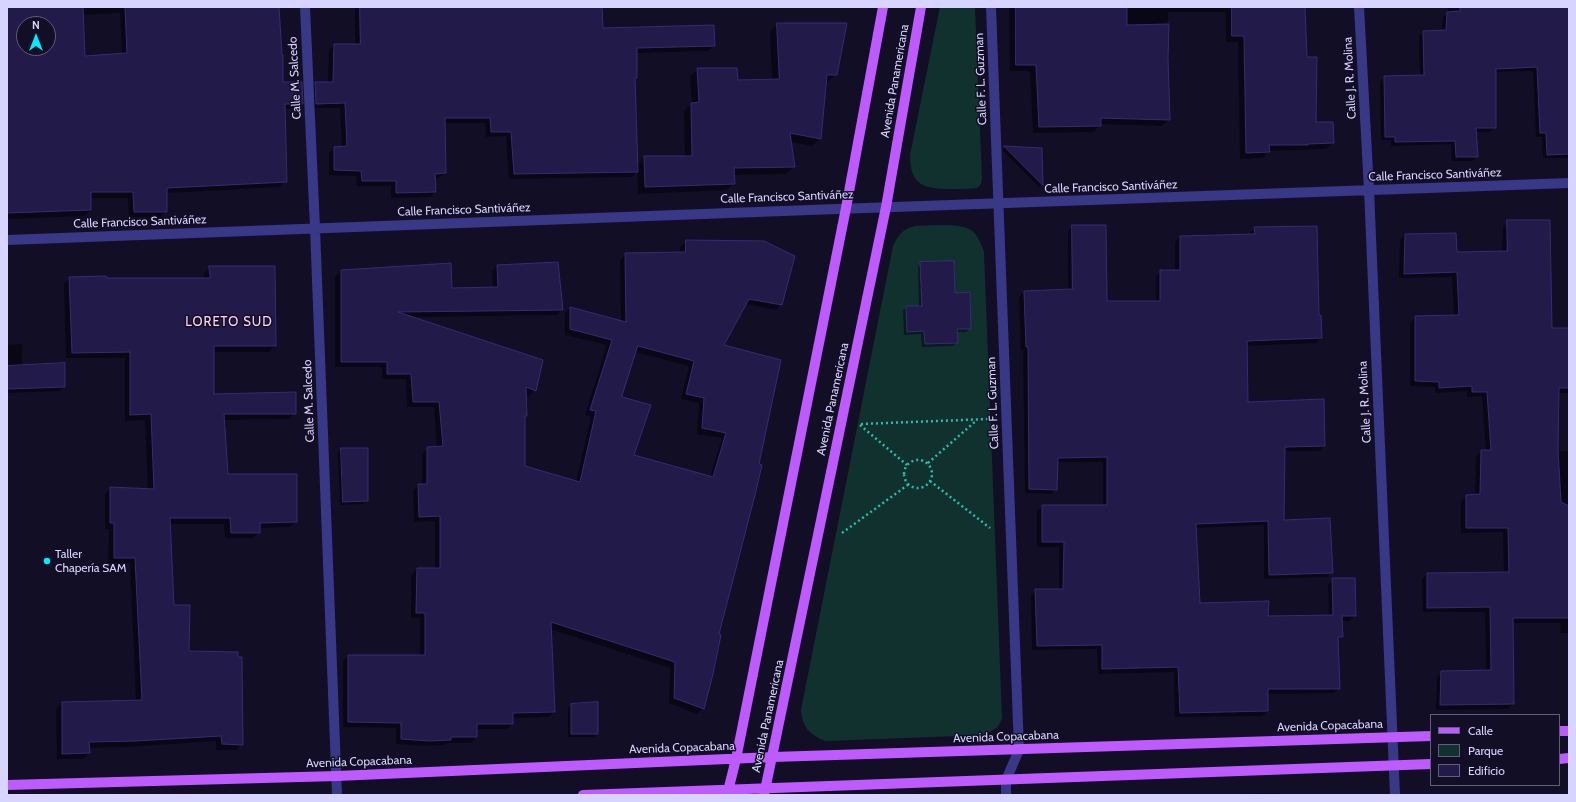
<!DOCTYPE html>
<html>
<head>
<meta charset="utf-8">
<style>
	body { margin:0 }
	#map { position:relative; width:1576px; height:802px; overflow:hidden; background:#120e26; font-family:Cabin,sans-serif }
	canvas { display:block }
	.frame { position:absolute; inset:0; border:8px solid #d7d4ff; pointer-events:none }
	.legend { position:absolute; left:1430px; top:714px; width:130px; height:72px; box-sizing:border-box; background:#120e26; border:1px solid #615d7d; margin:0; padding:5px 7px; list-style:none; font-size:12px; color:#d7d4ff }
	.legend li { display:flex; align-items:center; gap:8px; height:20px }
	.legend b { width:20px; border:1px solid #615d7d }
	.north { position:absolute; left:16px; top:16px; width:40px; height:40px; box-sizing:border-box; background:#120e26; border:1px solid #615d7d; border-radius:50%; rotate:0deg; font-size:11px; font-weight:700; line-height:16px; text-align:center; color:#d7d4ff }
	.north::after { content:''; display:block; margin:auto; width:14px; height:18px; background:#00edff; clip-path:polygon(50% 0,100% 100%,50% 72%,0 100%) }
</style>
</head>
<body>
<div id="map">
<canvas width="1576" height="802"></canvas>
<div class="frame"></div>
<ul class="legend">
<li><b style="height:5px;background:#bd5bff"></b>Calle</li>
<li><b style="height:11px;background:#11312f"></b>Parque</li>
<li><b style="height:11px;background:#221a48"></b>Edificio</li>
</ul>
<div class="north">N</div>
</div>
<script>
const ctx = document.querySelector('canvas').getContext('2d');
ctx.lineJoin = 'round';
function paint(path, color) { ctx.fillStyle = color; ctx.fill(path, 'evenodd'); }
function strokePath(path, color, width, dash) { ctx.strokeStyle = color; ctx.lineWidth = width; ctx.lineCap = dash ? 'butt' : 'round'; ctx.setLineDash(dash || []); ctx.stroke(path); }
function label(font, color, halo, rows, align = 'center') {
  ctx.font = font + ' Cabin,sans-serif'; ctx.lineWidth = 3; ctx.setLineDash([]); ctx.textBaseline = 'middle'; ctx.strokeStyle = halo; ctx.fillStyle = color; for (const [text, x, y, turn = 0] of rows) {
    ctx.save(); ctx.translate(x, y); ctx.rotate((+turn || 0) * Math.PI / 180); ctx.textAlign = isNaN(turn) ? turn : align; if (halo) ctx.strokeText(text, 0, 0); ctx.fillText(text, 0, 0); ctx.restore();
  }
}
const green = new Path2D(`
	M940 7H975L982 178 981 184 977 188C969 189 960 189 951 189 925 189 910 186 910 155Z
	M915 226C930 226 958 222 971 230 978 235 981 244 984 252L1002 718 998 727 985 735 826 741C810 736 802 726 801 710L893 246C898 235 903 229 915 226Z`);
const shadow = new Path2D(`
	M7 7H278L282 83 302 104 296 109H284L286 181 280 187 166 193V212L160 217H129L128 198H90V210L85 216 7 219ZM120 13 122 54 84 57 82 15ZM24 24H48V48H24Z
	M355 7H601L602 29 713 26 714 46 708 51 636 53V78L634 80 637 165 644 157H685L684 111 692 103 690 76 698 69 737 81 772 80 770 31 778 24 836 74 828 82H825L820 139 812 146 790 142 794 167 786 174 734 175V183L727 190 638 194 637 171 632 177 509 179 506 136 486 137 485 123H444L445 173 439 178 434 179 435 192 430 197 391 198V186H357L356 176 329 175V153L334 148 342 147 340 108H311L310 89 315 83H328L329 50 334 45H355Z
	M1009 7H1304L1306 58 1315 123 1333 143 1326 149 1269 151 1263 158 1240 159 1238 42H1226V12H1168L1167 58 1169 120 1162 126 1100 124 1094 132 1033 133 1030 71H1010Z
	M1448 7H1569V158H1543L1542 137H1536L1533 71 1494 72V127L1490 132H1475L1477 156 1473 161H1452L1451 144 1391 146V140H1381L1380 82 1384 77 1420 76 1419 36 1424 32 1442 31 1443 17 1448 13Z
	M1005 147 1040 183V180L1042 184 1039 187 1002 150Z
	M1508 221 1551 329H1569V393H1558L1557 451H1569V633H1561L1560 623H1512L1513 704 1508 709 1436 710 1437 677 1442 672 1486 671 1485 612H1423L1422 579 1427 574 1504 573 1503 532 1461 533V501L1466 496H1475L1476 457 1481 451H1486L1482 396 1467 397V391L1435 393V387L1410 386V323L1415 317 1454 316 1452 277 1399 278 1400 240 1405 235 1455 234 1456 253 1502 252 1503 227Z
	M1073 226 1106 302H1156V276L1161 271H1175V242L1180 237 1250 235V233L1255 228 1318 316 1321 338 1316 343 1246 346 1247 403 1324 446 1319 451H1284L1283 521 1332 572 1327 577 1264 579V525L1195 528 1199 604 1267 618 1329 616 1328 584 1333 579H1354V616L1350 621H1341L1342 636 1337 641 1339 688 1334 693 1267 694V711L1262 716 1175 717 1174 672 1098 674 1097 649 1032 650 1031 595 1036 590H1059V547H1037V511L1042 506H1103V462H1057L1056 489 1051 494 1025 493 1023 351H1021L1019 297 1024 292 1068 290V231Z
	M686 241 781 304 776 310 745 304 722 346 780 361 718 635 703 708 697 714 669 703 670 668 550 629 554 712 548 717 512 718V723L507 729H476V737L471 743H447L444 745 423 746 396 744V728L343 727V661L348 656H420V618H411V575L417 569H435V521L414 522 413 491 418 485H422V454L428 448H437L434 407H407L406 379H382V367H335V276L341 271 451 289 493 288 492 271 497 266 562 310 557 315 411 317 535 390 529 396 525 394 526 416 524 418V466L576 482 591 417 585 415 607 345 565 335V313L570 308 621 322 620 260 626 254 680 253V247ZM635 352 689 366 681 399 699 403 697 434 722 438 710 477 633 456 621 398Z
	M921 263 954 294 970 329 966 332H956L957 342 953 346 922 347 921 334 904 335 903 311 907 307H919L918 267Z
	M210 267 275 346 269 352H213V395L295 413 289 419 223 420 227 475 296 521 290 527 259 528V532L253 538H225L224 524H170L173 606 188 652 242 744 236 750H216V741L128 747 88 748 89 753 83 759H57L56 709 62 703 136 701 130 563H108L109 529H105V494L111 488 148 490 145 420 125 421V358H66L64 284 70 278 106 279H204V273Z
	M22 344V366L64 387 60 391 7 393V345Z
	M341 449H367V501L363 504 340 505 338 452Z
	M571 705 597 734 594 737H568V708Z
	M1278 793V795H1244L1245 794Z`);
const building = new Path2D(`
	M7 7H83L85 56 127 53 125 7H279L282 55H283V82H302L303 104H285L287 182 167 188V212H134L133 192H91V210L7 213ZM24 24H48V48H24Z
	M360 7H602L603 28 714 25 715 46 637 48V78H635L638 172 514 174 511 132H491L490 118H445L446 173 435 174 436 192 396 193V181H362L361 171 334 170V147L347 146 345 103 316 104 315 82H333L334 44H360Z
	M1016 7H1127V25L1169 24 1168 58 1170 120 1101 118V126L1039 127 1036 65H1016Z
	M1232 7H1305L1307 57H1317L1316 122H1333L1334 143 1308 144V145H1269L1270 152 1246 153 1244 36H1232Z
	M1460 7H1569V154L1547 155 1546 133H1540L1537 67 1496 69V128H1476L1478 157H1456L1455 141 1395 142V137H1385L1384 76 1424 75 1423 31 1446 30 1447 12 1460 11Z
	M777 23H847L837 75H827L821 139 790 133 795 167 734 168 735 184 645 187 644 156H692L691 103 699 102 697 68H737L738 80 779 79Z
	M1004 146 1042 148 1043 185Z
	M1507 220H1550L1552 328H1569V388H1559L1558 449 1561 502 1569 506V618H1513L1514 704 1440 705 1441 671 1491 670 1490 607 1427 608V573L1509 572 1508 528H1466V495L1480 494 1481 450H1491L1487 392H1472V386L1439 388V382L1415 381V316L1459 315 1457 272 1404 274 1405 234 1456 233 1457 252 1507 251Z
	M1072 225H1106L1107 301H1160V270H1180V236L1255 234 1254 227 1317 226 1319 315H1321L1322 338 1247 341 1248 402 1324 399 1325 446 1285 447 1284 520 1330 518 1333 573 1269 575 1268 521 1196 524 1200 603 1269 601 1268 616 1333 615 1332 578H1355L1356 616H1342L1343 637H1338L1340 689H1268V711L1180 713 1178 667 1102 669V645L1037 646 1035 589H1063L1064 542H1042V505H1107V457L1058 458 1057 490 1029 489 1028 347H1026L1024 291 1072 289Z
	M686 240 764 241 795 256 782 305 749 299 724 345 781 360 759 464 762 465 756 491 719 634 721 635 713 674 704 709 674 698 675 662 551 622 555 712 513 713V724H477V737H451V740L429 741 401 739V723L348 722V655H425V613H416L417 568H440V516L419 517 418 484H427V447L443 446 439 402H413L411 374H387V362H341V270L451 263 452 288 498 287 497 265 558 262 563 310 398 312 543 360 536 391 526 387 527 416H525V466L580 482 596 411 590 410 612 340 570 329V307L626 322 625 253 685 252ZM638 346 694 361 686 394 704 398 702 428 726 433 713 477 634 455 651 405 622 397Z
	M954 261 955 293 970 292 971 329H957L958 343 925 344 924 331 907 332 906 306H922L920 262Z
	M209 266H275L276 346H214V394L296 392V414H224L228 474H297V522L260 523V533H231L230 518H170L174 605H190L189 651 238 652V657H242L243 745 222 744 221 736 135 741 89 742 90 753 62 754V702L142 700 135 558H114V523H110V487L154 489 151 414 130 415V352L72 353 69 277 106 276 107 278H210Z
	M65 363V387L7 389V366Z
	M341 448H368V501L343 502Z
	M598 702V734H571V704Z`);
const path = new Path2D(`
	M861 424 988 419
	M860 425 907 465
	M904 474a14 14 0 1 1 28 0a14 14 0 1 1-28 0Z
	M928 463 977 420
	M930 481 990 528
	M842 533 909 484`);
const minor = new Path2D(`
	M305 7 315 228 337 795
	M991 7 1019 750 1006 780V795
	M1359 7 1369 190 1395 795
	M7 240C528 220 1048 201 1569 183`);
const major = new Path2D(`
	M1559 731H1569
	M1559 759 1569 758
	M7 785 337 776 773 757 1431 736
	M583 795 1431 764
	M727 795 736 759 846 208 883 7
	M764 795 886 207 921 7`);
const markers = [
	[47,561,4,"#00edff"]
];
const streetNames = [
	["Calle M. Salcedo",295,78,-93],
	["Calle J. R. Molina",1350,78,-93],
	["Calle F. L. Guzman",981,79,-92],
	["Avenida Panamericana",895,81,-80],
	["Calle Francisco Santiváñez",1435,175,-2],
	["Calle Francisco Santiváñez",1111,187,-2],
	["Calle Francisco Santiváñez",787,197,-2],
	["Calle Francisco Santiváñez",464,210,-2],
	["Calle Francisco Santiváñez",140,222,-2],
	["Avenida Panamericana",833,399,-78],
	["Calle M. Salcedo",309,401,-92],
	["Calle J. R. Molina",1365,402,-93],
	["Calle F. L. Guzman",993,403,-92],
	["Avenida Panamericana",768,716,-78],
	["Avenida Copacabana",1330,726,-2],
	["Avenida Copacabana",1006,737,-2],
	["Avenida Copacabana",682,748,-2],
	["Avenida Copacabana",359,762,-2]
];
const poiNames = [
	["Taller",55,554],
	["Chapería SAM",55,568]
];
const neighbourhoodNames = [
	["LORETO SUD",229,322]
];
paint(green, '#11312f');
paint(shadow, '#0007');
paint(building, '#221a48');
strokePath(building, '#372b75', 1);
strokePath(path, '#2bbcaf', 2.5, [2, 3]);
strokePath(minor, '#383887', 10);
strokePath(major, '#bd5bff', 10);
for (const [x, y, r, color] of markers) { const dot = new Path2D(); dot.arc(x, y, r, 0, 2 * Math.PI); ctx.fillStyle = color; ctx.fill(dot); strokePath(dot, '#120e26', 1.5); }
label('12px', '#d7d4ff', '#120e26', streetNames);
label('12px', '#d7d4ff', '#120e26', poiNames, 'left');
ctx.letterSpacing = '1px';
label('13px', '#ffd6f1', '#120e26', neighbourhoodNames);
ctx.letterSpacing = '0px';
</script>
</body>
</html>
